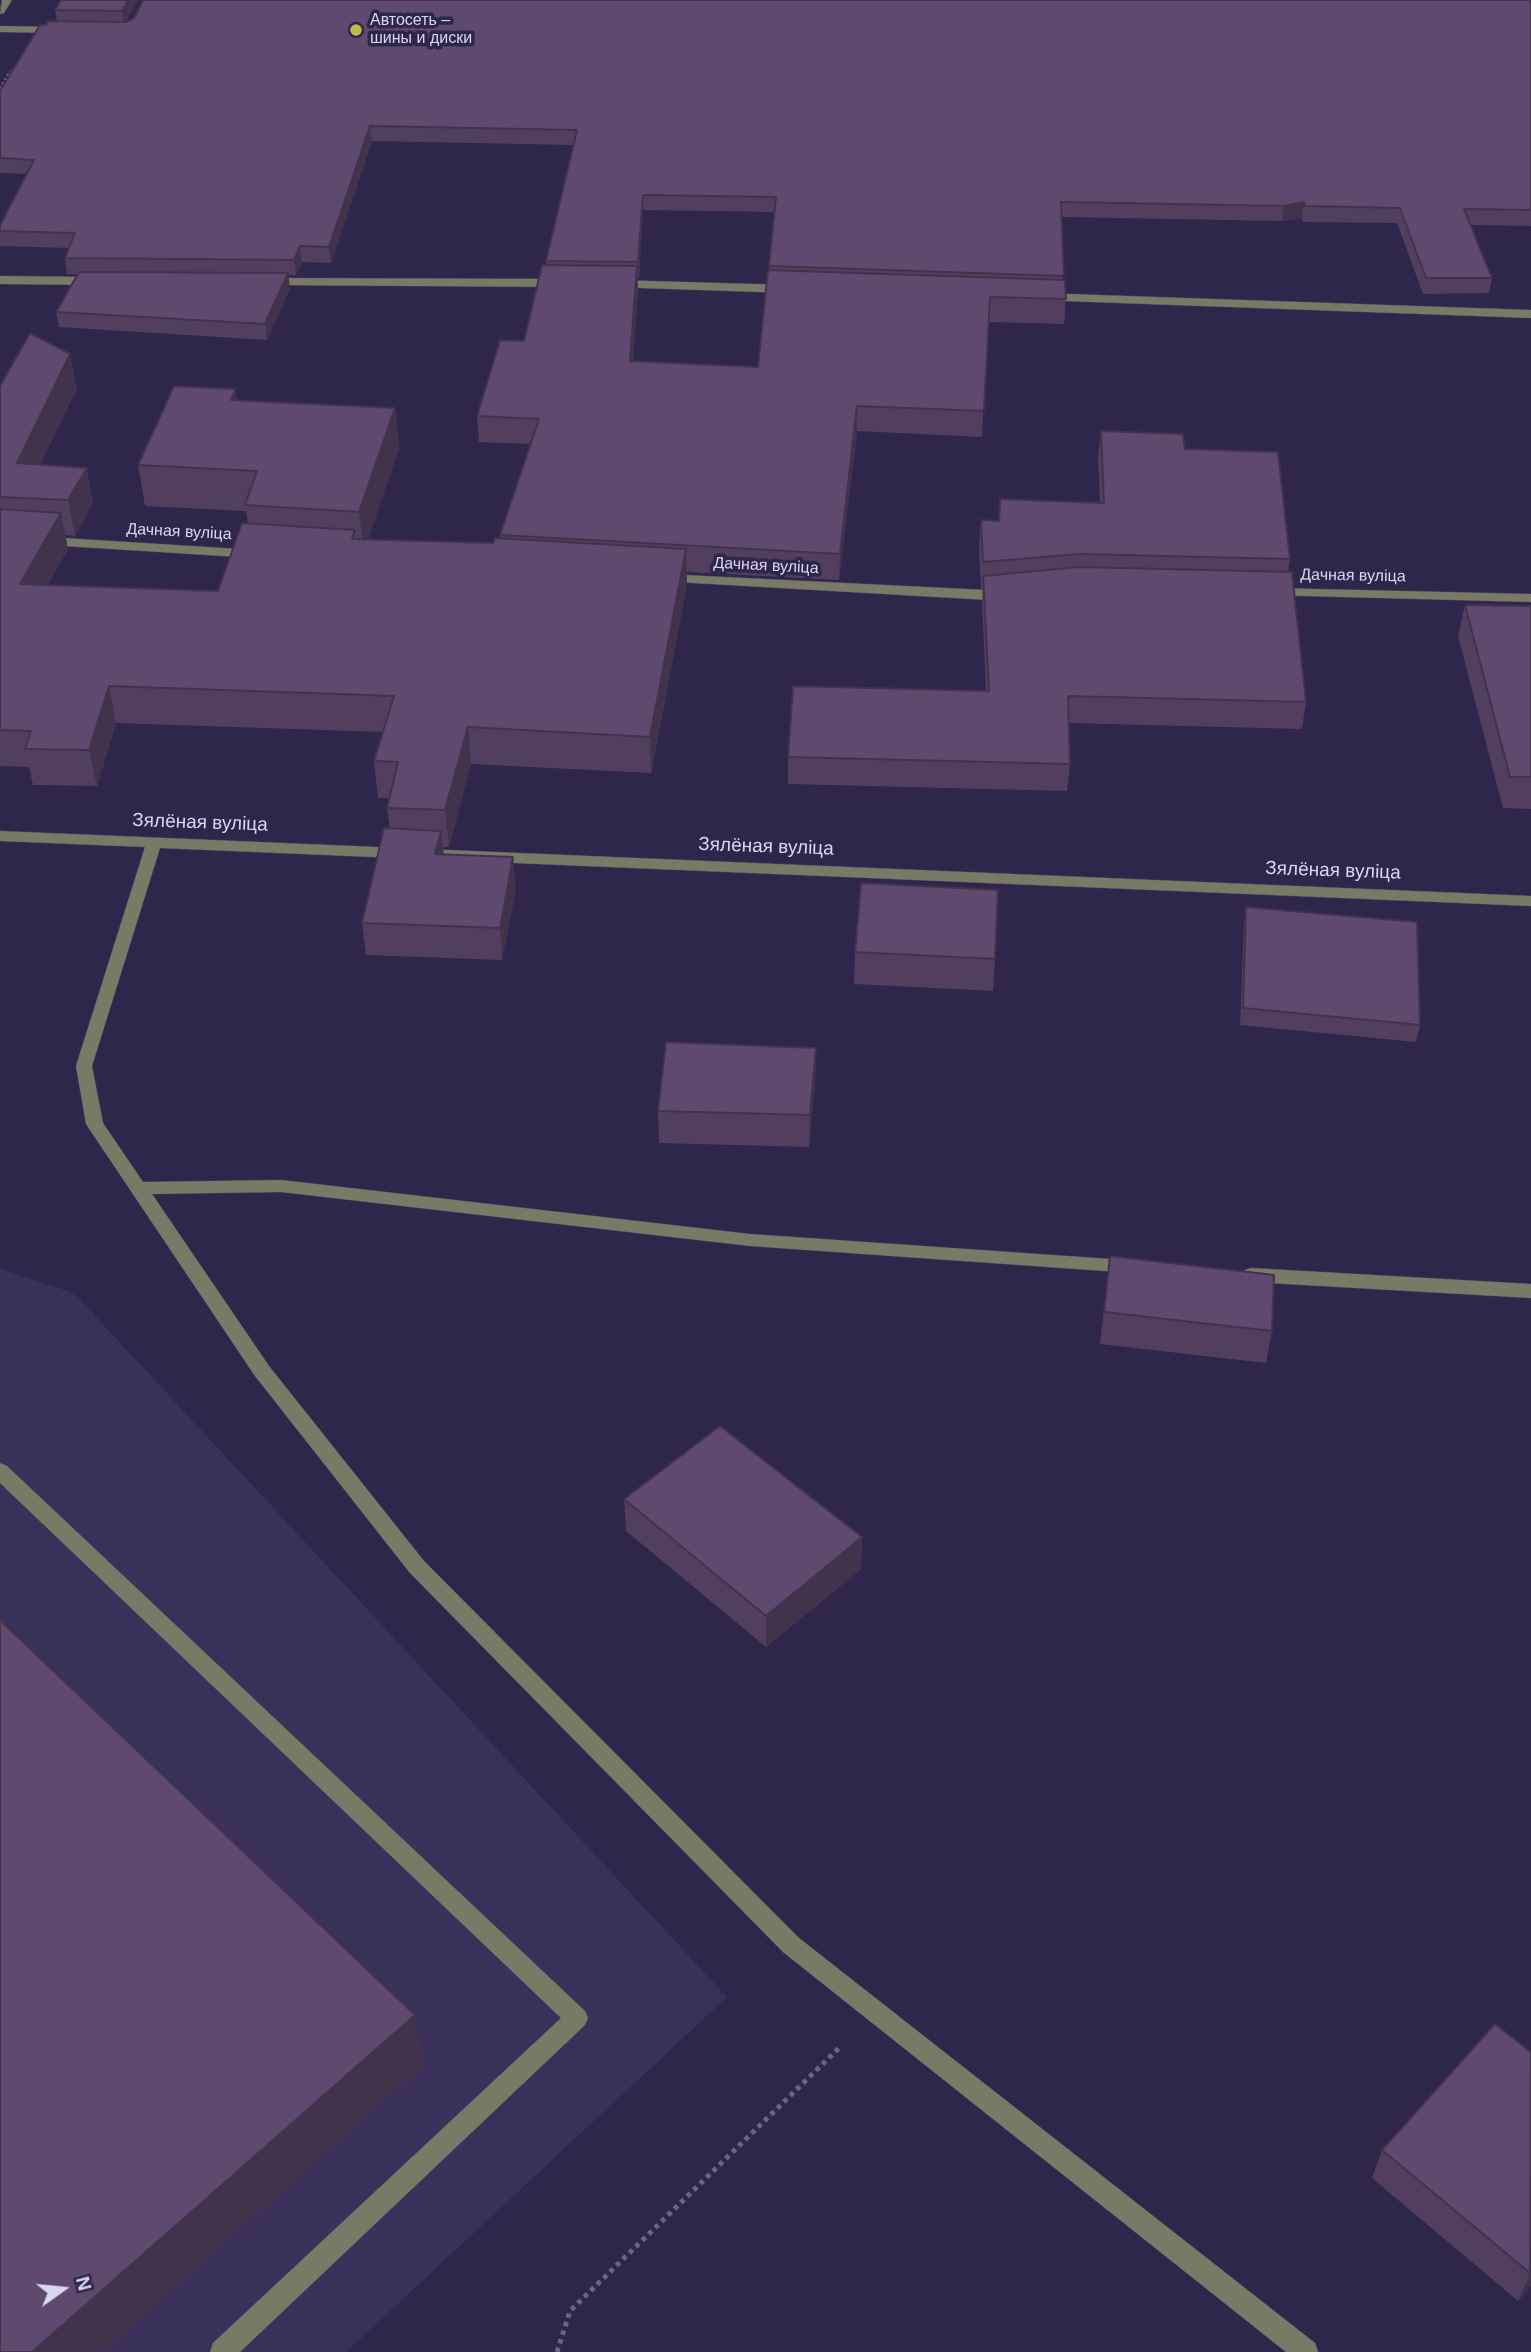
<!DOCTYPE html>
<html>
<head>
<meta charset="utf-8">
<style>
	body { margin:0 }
	#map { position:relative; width:1531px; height:2352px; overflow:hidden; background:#2e264b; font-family:Helvetica,sans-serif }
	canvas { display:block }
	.north { position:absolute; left:28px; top:2254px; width:70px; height:70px; -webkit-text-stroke:5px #2e264b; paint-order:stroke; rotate:75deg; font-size:19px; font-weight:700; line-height:28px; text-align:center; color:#dad8ef }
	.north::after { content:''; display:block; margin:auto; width:24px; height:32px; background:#dad8ef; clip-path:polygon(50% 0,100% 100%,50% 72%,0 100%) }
</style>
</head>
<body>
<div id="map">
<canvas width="1531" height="2352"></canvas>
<div class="north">N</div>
</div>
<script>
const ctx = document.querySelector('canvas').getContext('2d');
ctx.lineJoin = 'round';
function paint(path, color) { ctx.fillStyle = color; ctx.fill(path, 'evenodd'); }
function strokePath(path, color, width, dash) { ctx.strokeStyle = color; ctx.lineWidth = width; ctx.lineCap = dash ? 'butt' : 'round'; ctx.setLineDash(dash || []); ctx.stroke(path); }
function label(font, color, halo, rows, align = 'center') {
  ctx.font = font + ' Helvetica,sans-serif'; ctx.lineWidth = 7; ctx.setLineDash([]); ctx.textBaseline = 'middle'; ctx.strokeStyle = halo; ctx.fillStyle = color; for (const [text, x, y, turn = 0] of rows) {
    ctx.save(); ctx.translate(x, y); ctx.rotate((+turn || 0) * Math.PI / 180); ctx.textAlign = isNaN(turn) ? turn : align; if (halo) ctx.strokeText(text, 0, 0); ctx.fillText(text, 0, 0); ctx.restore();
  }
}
const built = new Path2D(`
	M0 1269 74 1293 727 1997 346 2352H0Z`);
const pathFar1 = new Path2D(`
	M0 89 10 71`);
const path = new Path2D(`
	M557 2352 570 2311 840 2047`);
const minor = new Path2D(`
	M2 0H12L4 13 0 14Z
	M0 26 59 27 64 30 59 33 0 32Z
	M0 276 97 277 103 281 97 285 0 284Z
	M268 278 562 279 568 283 562 287 264 285V279Z
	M615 280 789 285 795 289 789 293 611 287 609 284Z
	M1041 293 1531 310V318L1037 300V294Z
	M0 534 255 550 262 554 255 558 0 542Z
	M664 574 1006 591 1013 595 1006 599 988 600 659 581 657 578Z
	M1272 588 1531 594V602L1267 595V589Z
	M0 831 1531 896V906L160 848 92 1066 103 1123 143 1182 281 1180 750 1234 1139 1261 1142 1266 1139 1271 1133 1273 750 1246 281 1192 152 1194 269 1366 424 1561 799 1938 1315 2343 1318 2352H1286L783 1952 410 1573 255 1376 86 1124 76 1066 145 847 0 841Z
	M1251 1268 1531 1284V1298L1251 1282 1245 1280 1242 1275 1245 1270Z
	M0 1463 7 1466 585 2011 588 2018 585 2025 240 2352H210L213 2343 561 2018 0 1483Z`);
const wall = new Path2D(`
	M61 0H138L126 22 1531 0V226L1471 225 1492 278 1489 293 1423 294 1397 223 1303 222 1302 218 1282 221 1062 217 1063 280 1066 299 1064 324 988 322 982 437 857 431 839 580 687 572V585L651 773 471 764 449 847H443L444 855 516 889 502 960 366 955 362 923 390 829 387 808 390 798H378L374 761 382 732 116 723 97 786 33 785 29 767 0 766V386L77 388 40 465 93 503 75 536 65 535 68 549 47 585 218 591 248 524 246 511 145 506 138 465 237 400 395 408 399 448 368 539 493 543 500 538V535L530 444 479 442 477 416 524 341 546 265V261L573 145 372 141 331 263 302 262 296 275H288L290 288 267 340 59 327 56 312 77 274H67L65 258 69 248 0 246V225L27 174 0 173V91L46 25 57 21 55 10ZM643 210 775 212 758 367 633 361 638 291 637 278H639Z
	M1101 431 1185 449 1290 559 1288 572 1306 702 1302 729 1069 723 1070 764 1067 791 788 784V757L986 691 982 602 983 589H981L979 547 981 520 999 521 1000 499 1100 503 1098 457Z
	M1465 605 1531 606V809L1503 808 1458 636Z
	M1246 907 1420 1025 1416 1042 1240 1025 1244 924Z
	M855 952 995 959 993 991 854 984Z
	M816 1048 815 1081 809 1147 659 1143 658 1111Z
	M1110 1256 1272 1331 1266 1363 1100 1344Z
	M624 1499 862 1537 861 1569 766 1647 626 1531Z
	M1531 2052V2286L1518 2301 1372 2178 1382 2150Z`);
const shadedWall = new Path2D(`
	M128 0H138L124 25 122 11Z
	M370 126 372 141 331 263 329 247Z
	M643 195V210L639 278 638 262Z
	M1304 202 1302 218 1282 221 1284 206Z
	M300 246 302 262 296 275 294 260Z
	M637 266 638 291 631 387 630 361Z
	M288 273 290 288 267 340 265 324Z
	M70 354 77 388 24 498 17 463Z
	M236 389 241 429 231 400Z
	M857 406V431L839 580 840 554Z
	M395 408 399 448 364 553 359 512Z
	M87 468 93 503 75 536 68 500Z
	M61 513 68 549 28 621 20 584Z
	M686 549 687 585 651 773 650 737Z
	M109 686 116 723 97 786 89 750Z
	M468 727 471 764 449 847 445 810Z
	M441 831 444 863 435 854Z
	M513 857 516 889 502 960 500 928Z
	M816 1048 815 1081 809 1147 810 1115Z
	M862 1537 861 1569 766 1647V1616Z
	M415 2015 424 2066 103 2352H32Z
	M1531 2272V2286L1518 2301 1530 2273Z`);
const building = new Path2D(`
	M61 0H128L122 11 55 10Z
	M143 0H1531V210L1464 209 1492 278H1426L1400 208 1305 206 1304 202 1284 206 1061 202 1064 276 769 266 776 197 643 195 638 262 546 261 577 130 370 126 329 247 300 246 294 260 65 258 75 233 0 231V225L34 160 0 158V91L40 25H46L48 21 127 22 134 18Z
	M542 265 637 266 630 361 758 367 768 270 1065 280 1066 299 990 297 984 411 857 406 840 554 500 535 539 419 477 416 500 340 524 341Z
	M79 272 288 273 265 324 56 312Z
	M30 333 70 354 17 463 87 468 68 500 0 497V386Z
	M174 386 236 389 231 400 395 408 359 512 245 505 257 471 138 465Z
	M1101 431 1183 434 1185 449 1278 452 1290 559 1078 554 983 562 981 520 999 521 1000 499 1104 503Z
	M0 509 61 513 20 584 218 591 242 523 355 530 352 539 493 543 495 538 686 549 650 737 468 727 445 810 387 808 398 762 374 761 394 696 109 686 89 750 25 749 31 731 0 730Z
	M1078 567 1292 572 1306 702 1068 696 1070 764 788 757 793 686 989 691 983 576Z
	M1465 605 1531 606V777H1510Z
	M384 828 441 831 435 854 513 857 500 928 362 923Z
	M861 883 998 890 995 959 855 952Z
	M1246 907 1417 922 1420 1025 1243 1008Z
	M666 1042 816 1048 810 1115 658 1111Z
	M1110 1256 1274 1275 1272 1331 1104 1312Z
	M720 1426 862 1537 766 1616 624 1499Z
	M0 1620 415 2015 32 2352H0Z
	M1495 2024 1531 2052 1530 2273 1382 2150Z`);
const markers = [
	[356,30,7,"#bcbf44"]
];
const farPoinames = [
	["Автосеть –",370,21],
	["шины и диски",370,39]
];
const farStreetnames = [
	["Дачная вуліца",179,532,3],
	["Дачная вуліца",766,566,3],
	["Дачная вуліца",1353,576,1]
];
const streetNames = [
	["Зялёная вуліца",200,823,2],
	["Зялёная вуліца",766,847,2],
	["Зялёная вуліца",1333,871,2]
];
paint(built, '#3a315b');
strokePath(minor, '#4a4265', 1);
strokePath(pathFar1, '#6b6585', 2.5, [2.5, 2.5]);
strokePath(path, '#6b6585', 5, [4.5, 4.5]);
paint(minor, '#787a66');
paint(wall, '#523f5f');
paint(shadedWall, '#42334d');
paint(building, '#5f496e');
strokePath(building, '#42334d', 2);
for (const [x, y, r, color] of markers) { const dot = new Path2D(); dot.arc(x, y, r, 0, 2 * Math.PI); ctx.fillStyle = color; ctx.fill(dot); strokePath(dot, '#2e264b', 2.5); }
label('16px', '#dad8ef', '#2e264b', farPoinames, 'left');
label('16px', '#dad8ef', '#2e264b', farStreetnames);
label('19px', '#dad8ef', '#2e264b', streetNames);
</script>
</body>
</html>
